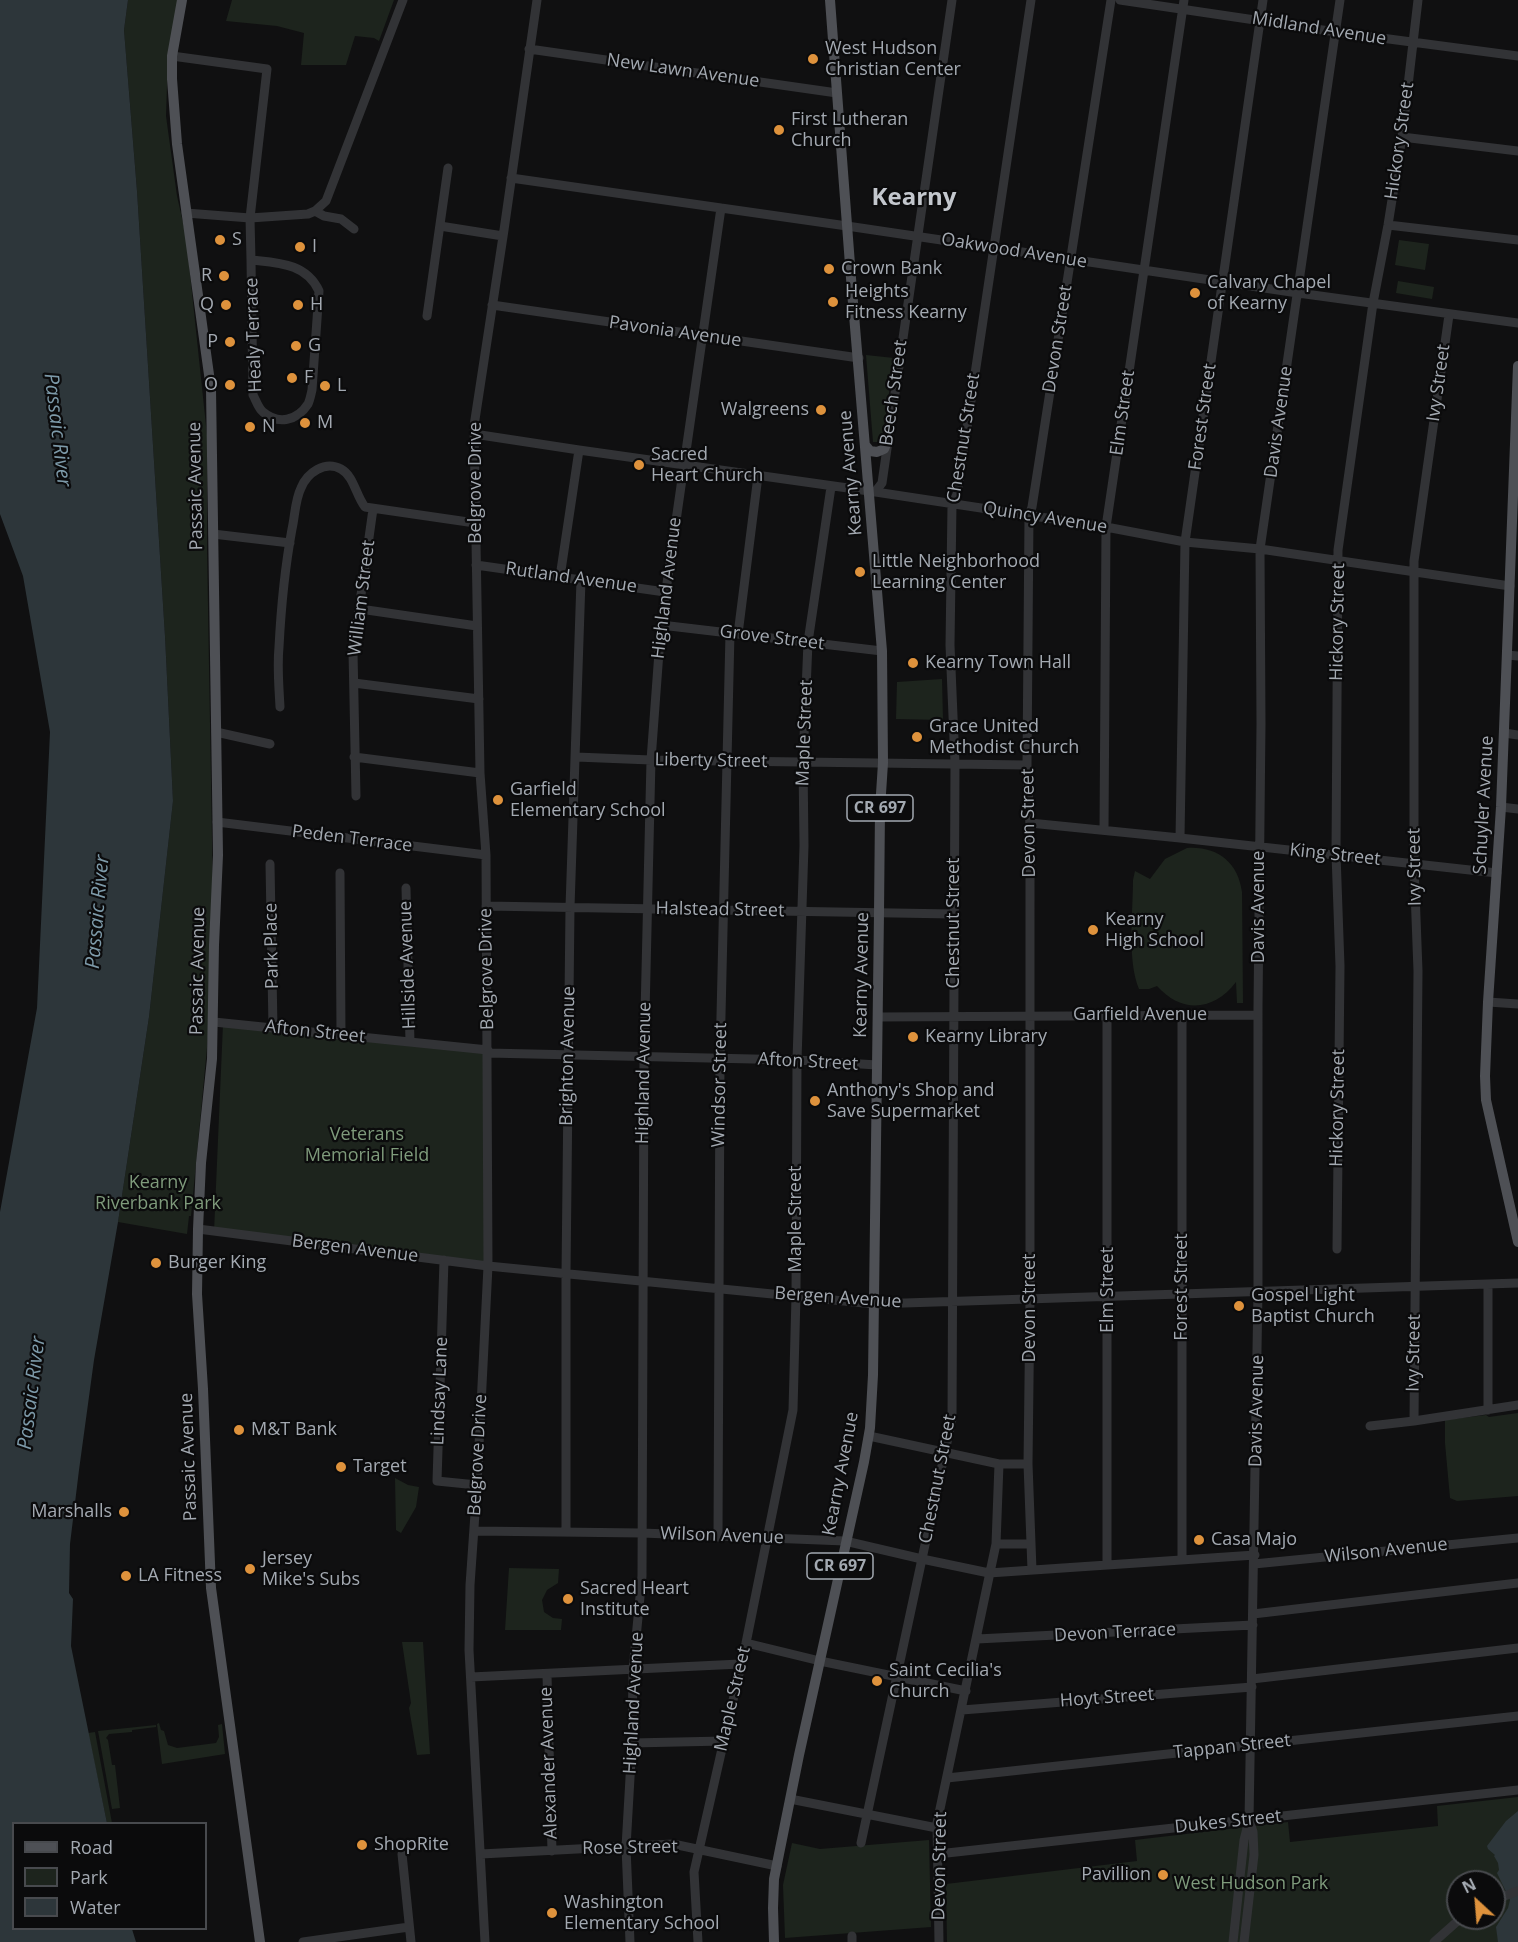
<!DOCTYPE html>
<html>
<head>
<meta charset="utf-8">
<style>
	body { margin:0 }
	#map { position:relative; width:1518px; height:1942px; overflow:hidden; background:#101011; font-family:"Open Sans",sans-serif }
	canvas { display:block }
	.legend { position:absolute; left:12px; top:1822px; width:195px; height:108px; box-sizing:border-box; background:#0b0b0c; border:2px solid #484a4e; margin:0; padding:8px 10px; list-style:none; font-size:18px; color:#a3a9b1 }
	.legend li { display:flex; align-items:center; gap:12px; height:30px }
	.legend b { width:30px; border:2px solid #484a4e }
	.north { position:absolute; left:1446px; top:1870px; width:60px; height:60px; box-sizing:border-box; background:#0b0b0c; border:2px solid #484a4e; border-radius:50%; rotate:334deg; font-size:16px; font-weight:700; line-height:24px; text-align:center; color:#a3a9b1 }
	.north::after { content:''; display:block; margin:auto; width:21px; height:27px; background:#de923c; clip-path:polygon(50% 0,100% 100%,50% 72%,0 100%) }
</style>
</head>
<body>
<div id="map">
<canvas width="1518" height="1942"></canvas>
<ul class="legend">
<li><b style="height:8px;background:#4e5055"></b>Road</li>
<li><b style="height:16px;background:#1d241d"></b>Park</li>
<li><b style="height:16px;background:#2d363a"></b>Water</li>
</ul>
<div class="north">N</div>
</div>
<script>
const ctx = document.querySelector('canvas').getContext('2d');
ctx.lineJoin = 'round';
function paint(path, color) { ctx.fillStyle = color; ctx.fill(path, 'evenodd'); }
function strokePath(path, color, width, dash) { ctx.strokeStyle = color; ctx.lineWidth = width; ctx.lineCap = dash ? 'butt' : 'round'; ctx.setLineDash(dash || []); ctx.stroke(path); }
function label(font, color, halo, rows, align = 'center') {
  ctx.font = font + ' "Open Sans",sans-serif'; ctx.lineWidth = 4.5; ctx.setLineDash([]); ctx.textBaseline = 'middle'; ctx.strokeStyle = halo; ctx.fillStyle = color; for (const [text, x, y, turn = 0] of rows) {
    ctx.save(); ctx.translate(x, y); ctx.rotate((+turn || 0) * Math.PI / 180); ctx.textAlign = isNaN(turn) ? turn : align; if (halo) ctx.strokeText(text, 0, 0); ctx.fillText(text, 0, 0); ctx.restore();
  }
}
const green = new Path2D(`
	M128 0H178L168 56 166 116 177 196 186 236 207 435V549L213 898 210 1016 191 1216H189L187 1234 118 1222 149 1017 173 801 165 636 137 191 124 30Z
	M232 0H394L379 41 374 38 355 36 346 65H301L304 33 277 26 226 21Z
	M1399 240 1429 244 1425 270 1395 265Z
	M1398 281 1434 287 1432 299 1396 293Z
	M866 355 894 358 882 442H873Z
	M942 679 943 720 896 719 897 682Z
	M1187 848C1217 846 1238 862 1242 892L1243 1003H1237L1236 982C1214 1011 1182 1014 1157 986L1149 989H1139C1127 960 1133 912 1133 880L1135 871 1150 879 1165 859Z
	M223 1024 486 1050 489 1268 214 1232Z
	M1518 1413V1496L1457 1501 1450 1498 1445 1443V1420L1486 1415 1489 1417Z
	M395 1478 408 1485 419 1487 416 1507 401 1533 396 1530Z
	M509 1568 559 1569 558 1583 547 1590 542 1600 544 1612 553 1618 562 1619 561 1630H505Z
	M402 1642H423L430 1754 417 1755 409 1708 411 1703Z
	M159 1723 161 1730 164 1731 168 1745 177 1748 216 1743 219 1737 218 1725 222 1724 225 1754 162 1764 157 1724Z
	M156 1725V1727L132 1730V1732L109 1734 106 1738 108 1740 112 1765H115L120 1808 112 1809 98 1731Z
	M95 1732 112 1823H107L88 1733Z
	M1518 1797V1942H947L946 1884 1137 1861 1135 1840 1288 1822 1290 1842 1438 1826 1437 1806ZM1458 1882H1494V1918H1458Z
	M929 1840 931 1927 785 1938 783 1885 792 1843 820 1849Z`);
const water = new Path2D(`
	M0 0H128L124 30 137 191 165 636 173 801 149 1017 118 1222 94 1360 79 1470 70 1544 69 1593 73 1599 71 1646 107 1823 14 1824V1928L132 1929 136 1942H0V1212L37 1008 50 732 23 576 0 514Z
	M1518 1811V1942H1498L1496 1927 1508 1908 1510 1900 1497 1873 1499 1870 1498 1863 1494 1856 1495 1855 1488 1849 1487 1846 1506 1821Z`);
const minor = new Path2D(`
	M1120 0 1336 32 1518 56
	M529 49 837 93
	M172 56 267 69 250 218 251 260
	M1402 137 1518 151
	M511 178 847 226 1298 293 1518 323
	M315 211 324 216 341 219 354 229
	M186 213 250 218 308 214 315 211 326 201 403 0
	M1388 225 1518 240
	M440 226 503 236
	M251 260C278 263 306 263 319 291L312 390C311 394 310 400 308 404 297 421 278 425 263 412 258 408 256 400 253 395Z
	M492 305 859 358
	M427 316 448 168
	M474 434 579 450 869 491 1106 527 1185 542 1260 549 1510 586
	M872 492H875L882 483 952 0
	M213 534 290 543
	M476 565 665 592
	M560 577 579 450
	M360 609 477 626
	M661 625 882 651
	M738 634 758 476
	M1507 655 1518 656
	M354 683 479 699
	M280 707C279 687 277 667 279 647 281 608 285 567 292 529 295 516 295 500 301 488 307 473 325 460 341 469 354 476 356 496 365 507L475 523
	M216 732 270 744
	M1504 733 1518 735
	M354 757 480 773
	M576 757 651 760 1027 765
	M356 796 353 652 373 509
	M1501 807 1518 809
	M217 822 486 855
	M1030 823 1180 838 1497 873
	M1104 830 1106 527 1184 0
	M1180 838 1185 542 1263 0
	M270 864 273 1028
	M340 873 341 1035
	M406 888 410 1042
	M486 906 953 914
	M1488 1002 1518 1004
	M1107 1015V1565
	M1182 1015V1560
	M878 1017 1258 1015
	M214 1022 488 1050
	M488 1053 797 1060 877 1065
	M198 1229 488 1266 874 1304 1518 1283
	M1337 1249 1340 966 1336 854 1338 550 1373 303 1388 225 1402 137 1418 0
	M444 1260 437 1481 477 1485
	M1488 1284V1410
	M1414 1421 1418 971 1414 864V561L1449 315
	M1370 1426 1414 1421 1518 1405
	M869 1436 999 1464H1028
	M474 1531 642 1533 845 1541 922 1559 989 1573 1255 1555
	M566 1531V1274L570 907 581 580
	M718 1537 720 1058 730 633
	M996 1544H1031
	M1254 1564 1518 1538
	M1032 1570 1028 1464 1030 1299V826L1027 765 1029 515 1032 507 1111 0
	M1253 1614 1518 1583
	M977 1639 1253 1625
	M746 1643 820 1661 966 1691
	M547 1675 552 1851
	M471 1677 740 1664
	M1252 1679 1518 1648
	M962 1710 1252 1687
	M632 1743 724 1741
	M947 1778 1518 1716
	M790 1799 937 1828
	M861 1843 952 1419 955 763 950 645 952 505 957 494 1031 0
	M402 1854 411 1942
	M481 1854 673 1844 777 1866
	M938 1854 1518 1790
	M1494 1900 1518 1891
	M852 1936V1942
	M303 1942 409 1927
	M485 1942 469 1650 470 1585 477 1485 488 1266 486 855 480 773 474 426 504 230 537 0
	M630 1942 626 1847 632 1743 633 1669 642 1576 644 1056 651 760 661 625 721 208
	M698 1942 694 1872 746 1643 793 1410 796 1296 797 1060 804 846 803 762 808 642 831 487
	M939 1942 937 1823 996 1544 999 1464
	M1233 1942 1244 1840 1249 1820
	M1244 1942 1254 1855 1253 1832 1249 1820 1258 1291V1007L1261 724 1260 549 1340 0
	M1434 1942 1461 1918`);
const major = new Path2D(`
	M182 0 172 56V79L177 144 211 389 218 855 214 945 212 1059 201 1163 198 1229 197 1294 203 1389 211 1588 260 1942
	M1518 366 1501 807 1488 1002 1485 1076 1486 1100 1518 1242
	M865 445 870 451 877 452 884 449 887 442
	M774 1942 773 1908 774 1879 780 1849 799 1755 864 1462 870 1428 873 1375 879 913 880 809 883 763 882 651 852 291 830 0`);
const markers = [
	[813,59,6,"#de923c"],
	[779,130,6,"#de923c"],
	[220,240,6,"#de923c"],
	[300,247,6,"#de923c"],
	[829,269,6,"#de923c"],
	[224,276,6,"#de923c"],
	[1195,293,6,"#de923c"],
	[833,302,6,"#de923c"],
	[226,305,6,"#de923c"],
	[298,305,6,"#de923c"],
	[230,342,6,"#de923c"],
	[296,346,6,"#de923c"],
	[292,378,6,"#de923c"],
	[230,385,6,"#de923c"],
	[325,386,6,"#de923c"],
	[821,410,6,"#de923c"],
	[305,423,6,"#de923c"],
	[250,427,6,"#de923c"],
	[639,465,6,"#de923c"],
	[860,572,6,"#de923c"],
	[913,663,6,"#de923c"],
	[917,737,6,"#de923c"],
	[498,800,6,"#de923c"],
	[1093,930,6,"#de923c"],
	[913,1037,6,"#de923c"],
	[815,1101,6,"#de923c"],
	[156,1263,6,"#de923c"],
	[1239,1306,6,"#de923c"],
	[239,1430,6,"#de923c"],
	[341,1467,6,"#de923c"],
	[124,1512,6,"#de923c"],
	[1199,1540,6,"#de923c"],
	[250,1569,6,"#de923c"],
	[126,1576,6,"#de923c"],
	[568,1599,6,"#de923c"],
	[877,1681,6,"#de923c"],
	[362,1845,6,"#de923c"],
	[1163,1875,6,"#de923c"],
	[552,1913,6,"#de923c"]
];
const shields = [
	[880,808,66],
	[840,1566,66]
];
const shieldNames = [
	["CR 697",880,808],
	["CR 697",840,1566]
];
const streetNames = [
	["Midland Avenue",1319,29,9],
	["New Lawn Avenue",683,71,8],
	["Hickory Street",1400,141,-82],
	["Oakwood Avenue",1014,251,9],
	["Pavonia Avenue",675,332,8],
	["Healy Terrace",254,335,-92],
	["Devon Street",1058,339,-81],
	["Ivy Street",1439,383,-82],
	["Beech Street",894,393,-82],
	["Elm Street",1123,413,-82],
	["Forest Street",1203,417,-82],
	["Davis Avenue",1279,422,-82],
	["Chestnut Street",964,438,-81],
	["Kearny Avenue",851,473,-95],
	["Belgrove Drive",476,483,-90],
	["Passaic Avenue",196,486,-91],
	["Quincy Avenue",1045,518,9],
	["Rutland Avenue",571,578,8],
	["Highland Avenue",667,588,-83],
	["William Street",362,598,-83],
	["Hickory Street",1338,622,-89],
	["Grove Street",772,638,7],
	["Maple Street",805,733,-88],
	["Liberty Street",711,761,1],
	["Schuyler Avenue",1484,805,-87],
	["Devon Street",1029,823,-91],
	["Peden Terrace",352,839,7],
	["King Street",1335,855,6],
	["Ivy Street",1415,867,-91],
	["Davis Avenue",1259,907,-90],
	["Halstead Street",720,910,1],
	["Chestnut Street",954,923,-90],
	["Park Place",272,946,-91],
	["Hillside Avenue",408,965,-92],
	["Belgrove Drive",487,969,-91],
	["Passaic Avenue",198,971,-89],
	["Kearny Avenue",862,975,-89],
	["Garfield Avenue",1140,1015],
	["Afton Street",315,1032,6],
	["Brighton Avenue",568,1056,-89],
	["Afton Street",808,1062,3],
	["Highland Avenue",644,1073,-89],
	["Windsor Street",720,1085,-89],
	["Hickory Street",1338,1108,-89],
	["Maple Street",796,1219,-90],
	["Bergen Avenue",355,1249,7],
	["Forest Street",1182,1287,-90],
	["Elm Street",1108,1290,-90],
	["Bergen Avenue",838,1298,4],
	["Devon Street",1030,1308,-90],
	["Ivy Street",1414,1353,-89],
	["Lindsay Lane",440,1391,-88],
	["Davis Avenue",1257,1411,-89],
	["Belgrove Drive",478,1455,-87],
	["Passaic Avenue",189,1457,-92],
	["Kearny Avenue",841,1474,-79],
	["Chestnut Street",938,1479,-79],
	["Wilson Avenue",722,1536,2],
	["Wilson Avenue",1386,1551,-6],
	["Devon Terrace",1115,1633,-3],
	["Hoyt Street",1107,1698,-4],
	["Maple Street",733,1699,-77],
	["Highland Avenue",634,1703,-87],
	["Tappan Street",1232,1747,-6],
	["Alexander Avenue",549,1763,-92],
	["Dukes Street",1228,1822,-6],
	["Rose Street",630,1848,-1],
	["Devon Street",940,1866,-89]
];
const poiNames = [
	["West Hudson",825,49],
	["Christian Center",825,70],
	["First Lutheran",791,120],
	["Church",791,141],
	["S",232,240],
	["I",312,247],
	["Crown Bank",841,269],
	["R",212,276,"right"],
	["Calvary Chapel",1207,283],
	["of Kearny",1207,304],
	["Heights",845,292],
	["Fitness Kearny",845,313],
	["Q",214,305,"right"],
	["H",310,305],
	["P",218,342,"right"],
	["G",308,346],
	["F",304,378],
	["O",218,385,"right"],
	["L",337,386],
	["Walgreens",809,410,"right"],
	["M",317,423],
	["N",262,427],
	["Sacred",651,455],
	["Heart Church",651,476],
	["Little Neighborhood",872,562],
	["Learning Center",872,583],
	["Kearny Town Hall",925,663],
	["Grace United",929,727],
	["Methodist Church",929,748],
	["Garfield",510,790],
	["Elementary School",510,811],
	["Kearny",1105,920],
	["High School",1105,941],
	["Kearny Library",925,1037],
	["Anthony's Shop and",827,1091],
	["Save Supermarket",827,1112],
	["Burger King",168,1263],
	["Gospel Light",1251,1296],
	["Baptist Church",1251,1317],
	["M&T Bank",251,1430],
	["Target",353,1467],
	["Marshalls",112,1512,"right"],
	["Casa Majo",1211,1540],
	["Jersey",262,1559],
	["Mike's Subs",262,1580],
	["LA Fitness",138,1576],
	["Sacred Heart",580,1589],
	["Institute",580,1610],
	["Saint Cecilia's",889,1671],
	["Church",889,1692],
	["ShopRite",374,1845],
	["Pavillion",1151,1875,"right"],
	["Washington",564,1903],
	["Elementary School",564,1924]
];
const parkNames = [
	["Veterans",367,1135],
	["Memorial Field",367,1156],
	["Kearny",158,1183],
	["Riverbank Park",158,1204],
	["West Hudson Park",1251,1884]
];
const waterNames = [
	["Passaic River",57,430,83],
	["Passaic River",98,912,-85],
	["Passaic River",32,1393,-83]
];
const districtNames = [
	["Kearny",914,198]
];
paint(green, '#1d241d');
paint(water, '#2d363a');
strokePath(minor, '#323336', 9);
strokePath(major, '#4e5055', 10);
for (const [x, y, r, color] of markers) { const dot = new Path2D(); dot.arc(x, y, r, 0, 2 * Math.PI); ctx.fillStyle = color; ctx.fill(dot); strokePath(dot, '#0b0b0c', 2); }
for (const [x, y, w] of shields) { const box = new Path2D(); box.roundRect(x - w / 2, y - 13, w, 26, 4.5); ctx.fillStyle = '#0b0b0c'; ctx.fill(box); strokePath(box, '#a3a9b1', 1.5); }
label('bold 16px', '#a3a9b1', null, shieldNames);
label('18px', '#a3a9b1', '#0b0b0c', streetNames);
label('18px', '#a3a9b1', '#0b0b0c', poiNames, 'left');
label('18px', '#7e9a7b', '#0b0b0c', parkNames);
label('italic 20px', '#7d9aa9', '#0b0b0c', waterNames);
label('bold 24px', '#c3c7cd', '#0b0b0c', districtNames);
</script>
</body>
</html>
